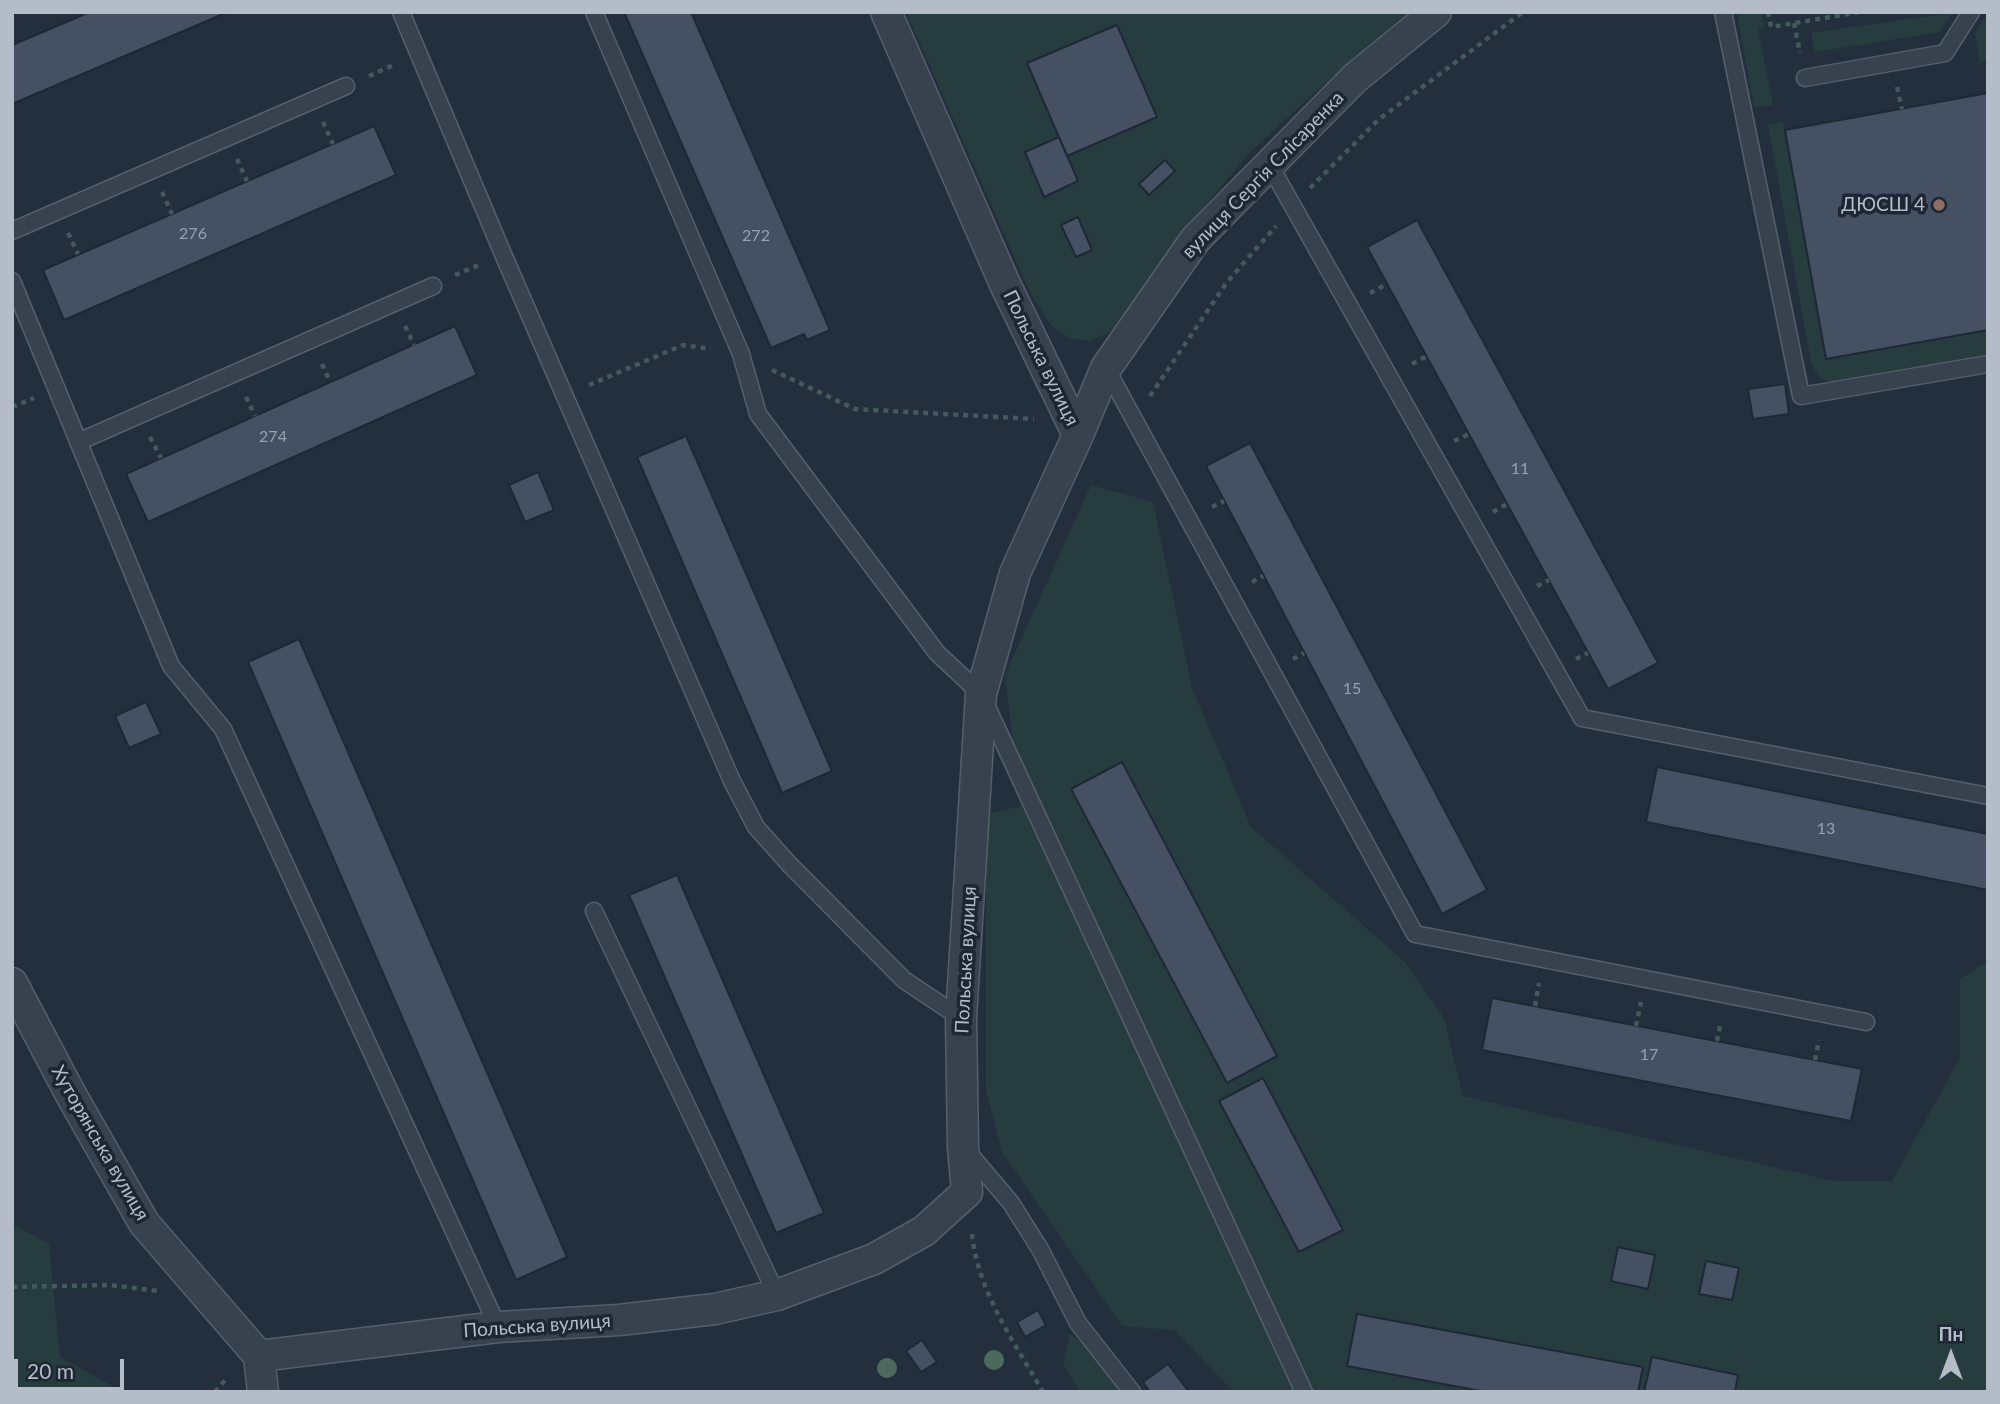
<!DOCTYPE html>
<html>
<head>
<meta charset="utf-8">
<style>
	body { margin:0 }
	#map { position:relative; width:2000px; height:1404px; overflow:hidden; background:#242f3e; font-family:Lato,sans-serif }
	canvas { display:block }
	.frame { position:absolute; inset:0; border:14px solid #b4bcc9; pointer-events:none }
	.north { position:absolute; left:1916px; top:1320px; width:70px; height:70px; -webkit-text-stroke:5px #1d2633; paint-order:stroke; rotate:0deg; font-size:19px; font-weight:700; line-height:28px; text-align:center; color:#b4bcc9 }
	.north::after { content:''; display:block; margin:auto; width:24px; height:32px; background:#b4bcc9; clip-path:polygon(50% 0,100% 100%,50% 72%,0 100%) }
	.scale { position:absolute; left:14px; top:1359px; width:110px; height:32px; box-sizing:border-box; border:4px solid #b4bcc9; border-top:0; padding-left:9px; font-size:21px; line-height:24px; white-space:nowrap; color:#b4bcc9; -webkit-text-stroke:5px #1d2633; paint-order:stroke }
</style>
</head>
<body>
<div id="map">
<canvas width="2000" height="1404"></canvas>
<div class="frame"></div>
<div class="north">Пн</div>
<div class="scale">20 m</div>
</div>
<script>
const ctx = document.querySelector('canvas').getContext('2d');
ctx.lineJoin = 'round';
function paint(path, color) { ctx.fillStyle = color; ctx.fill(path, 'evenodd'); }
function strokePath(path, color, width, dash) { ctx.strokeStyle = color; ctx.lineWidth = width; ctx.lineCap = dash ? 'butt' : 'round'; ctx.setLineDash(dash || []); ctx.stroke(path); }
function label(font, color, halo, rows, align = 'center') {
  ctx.font = font + ' Lato,sans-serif'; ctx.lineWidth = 7; ctx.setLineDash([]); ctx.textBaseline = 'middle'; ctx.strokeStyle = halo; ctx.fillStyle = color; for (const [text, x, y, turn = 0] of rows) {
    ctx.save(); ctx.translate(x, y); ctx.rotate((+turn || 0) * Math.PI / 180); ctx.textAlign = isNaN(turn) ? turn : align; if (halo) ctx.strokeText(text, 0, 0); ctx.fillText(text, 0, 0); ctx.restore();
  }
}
const green = new Path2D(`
	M906 12H1411L1343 67 1249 153 1168 251 1115 328 1107 334 1088 341 1068 338 1051 325 1031 295Z
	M1737 12H1761L1764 28 1758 30 1773 105 1754 108Z
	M1952 13 1939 32 1815 52 1811 33Z
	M1988 13V61L1980 63 1975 34Z
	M1783 122 1826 359 1988 330V356L1838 383C1823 381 1817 377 1811 363L1768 124Z
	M1091 485 1153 502 1192 688 1251 827 1405 962 1444 1018 1463 1096 1834 1181H1892L1960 1058V979L1988 961V1392H1234L1174 1330 1122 1326 1002 1152 986 1091V814L1020 806 1005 675Z
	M12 1224 49 1244 60 1357 123 1392H12Z
	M1070 1334 1104 1361 1127 1392H1080L1063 1364Z`);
const building = new Path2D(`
	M90 12H228L12 104V45Z
	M624 12H691L830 330 807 340 804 334 771 348Z
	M1117 25 1157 117 1067 156 1027 63Z
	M1988 93V330L1826 359 1785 130Z
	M374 126 396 175 64 320 43 270Z
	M1059 137 1078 181 1044 197 1025 152Z
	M1165 160 1175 171 1149 195 1139 184Z
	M1078 217 1092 250 1076 257 1061 225Z
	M1417 220 1658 663 1608 689 1367 247Z
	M455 326 477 375 148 522 126 474Z
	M1785 384 1789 414 1753 419 1748 389Z
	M686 436 832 771 782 793 637 457Z
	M1250 443 1487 890 1442 914 1206 466Z
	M538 472 554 510 525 522 509 485Z
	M299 639 567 1257 516 1280 248 662Z
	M146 702 161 734 129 748 115 716Z
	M1122 762 1277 1056 1227 1083 1071 789Z
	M1657 767 1988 834V890L1646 822Z
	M677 875 824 1213 776 1233 629 895Z
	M1492 998 1862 1069 1851 1121 1482 1050Z
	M1263 1078 1343 1230 1299 1252 1219 1101Z
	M1618 1247 1655 1255 1648 1289 1611 1281Z
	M1706 1261 1739 1268 1732 1300 1699 1294Z
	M1038 1310 1046 1325 1025 1337 1017 1322Z
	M1357 1314 1643 1367 1638 1392H1486L1347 1366Z
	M922 1340 937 1362 921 1372 906 1351Z
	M1652 1357 1738 1375 1735 1392H1644Z
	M1168 1364 1189 1392H1150L1143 1382Z`);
const path = new Path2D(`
	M85 12 86 14
	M1768 12 1771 27 1860 12
	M1794 23 1800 53
	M369 76 396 64
	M1897 87 1902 109
	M323 122 333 144
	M237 159 247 181
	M1310 188 1378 120 1523 12
	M162 192 172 214
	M68 233 78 254
	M455 275 479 265
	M1370 293 1387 284
	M405 326 414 345
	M322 364 330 382
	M1412 364 1427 356
	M772 370 855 409 1034 419
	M589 385 683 345 711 349
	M1150 396 1227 282 1276 226
	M246 397 255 416
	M12 407 34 398
	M150 437 161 458
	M1454 441 1469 434
	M1212 507 1224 501
	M1493 512 1507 504
	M1252 582 1263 576
	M1537 586 1549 580
	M1293 659 1304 653
	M1576 659 1588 653
	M1535 1006 1539 983
	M1636 1026 1641 1002
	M1717 1041 1721 1021
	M1815 1060 1819 1040
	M972 1234C978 1292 1014 1342 1043 1392
	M12 1287 110 1285 158 1291
	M215 1392 227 1378`);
const lane = new Path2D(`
	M401 12 503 254 732 781 756 827 789 864 904 980 961 1018
	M594 12 741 354 758 414 937 653 981 694 1304 1392
	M1723 12 1801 396 1988 364
	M1805 78 1945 53 1971 12
	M1269 164 1582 718 1988 796
	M12 231 346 86
	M12 281 171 666 223 729 498 1327
	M1106 368 1415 934 1866 1022
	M78 442 433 286
	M594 911 777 1295
	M967 1151 1011 1203 1040 1249 1078 1323 1132 1392`);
const street = new Path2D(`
	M1078 435 1106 368 1195 240 1355 78 1436 12
	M12 983 70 1093 144 1223 259 1356
	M259 1356 498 1327 619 1320 715 1309 777 1295 874 1259 924 1231 967 1192 963 1147 961 1018 981 694 1015 573 1078 435 1004 282 886 12
	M259 1356 263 1392`);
const trees = [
	[994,1360],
	[887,1368]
];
const markers = [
	[1939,205,7,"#8d6e63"]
];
const numberNames = [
	["276",193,234],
	["272",756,236],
	["274",273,437],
	["11",1520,469],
	["15",1352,689],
	["13",1826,829],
	["17",1649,1055]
];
const streetNames = [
	["вулиця Сергія Слісаренка",1263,175,-46],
	["Польська вулиця",1041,358,64],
	["Польська вулиця",966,960,-87],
	["Хуторянська вулиця",100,1143,60],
	["Польська вулиця",537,1326,-4]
];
const poiNames = [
	["ДЮСШ 4",1925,205]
];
paint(green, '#263c3f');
paint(building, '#455162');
strokePath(building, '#1f2835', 2);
strokePath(lane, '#565f6c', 19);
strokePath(street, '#565f6c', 33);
strokePath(path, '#44595c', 4.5, [5, 5]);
strokePath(lane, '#38414e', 16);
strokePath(street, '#38414e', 30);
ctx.fillStyle = '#4b6a5d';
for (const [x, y] of trees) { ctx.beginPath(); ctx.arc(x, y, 10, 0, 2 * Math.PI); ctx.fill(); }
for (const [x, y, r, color] of markers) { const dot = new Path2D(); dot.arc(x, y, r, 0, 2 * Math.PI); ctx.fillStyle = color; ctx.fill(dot); strokePath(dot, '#1d2633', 2.5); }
label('16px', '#98a1af', null, numberNames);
label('19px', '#b4bcc9', '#1d2633', streetNames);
label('19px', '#b4bcc9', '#1d2633', poiNames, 'right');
</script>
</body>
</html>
